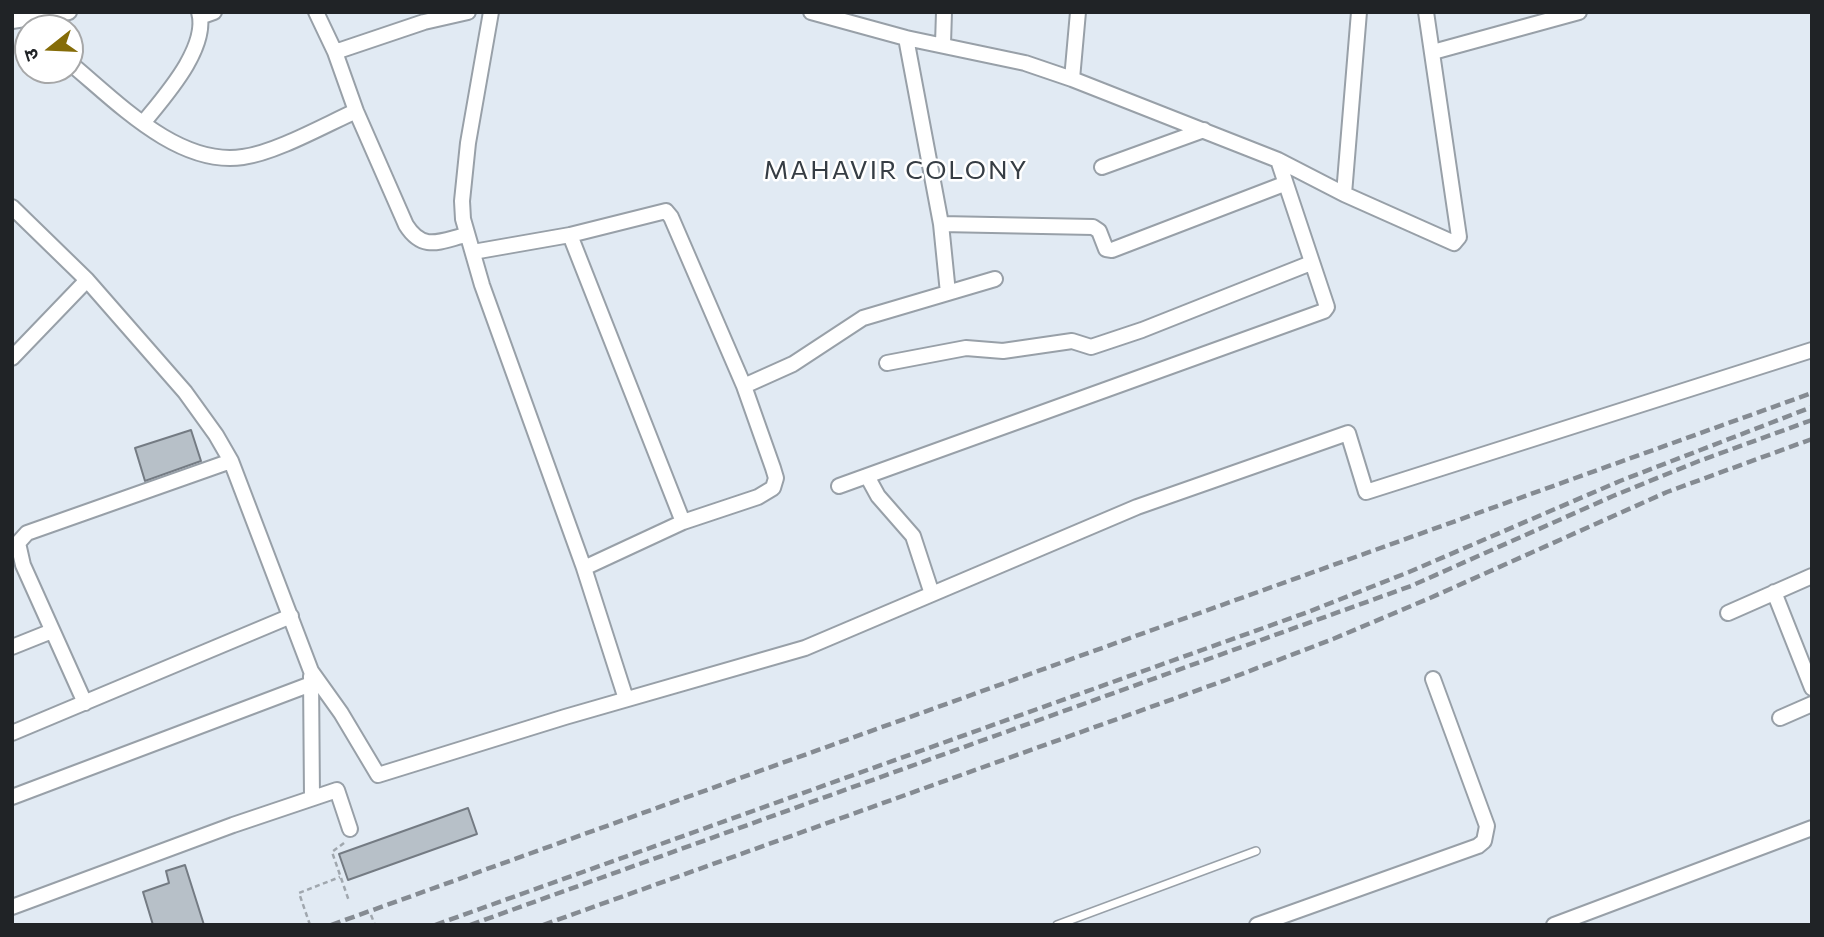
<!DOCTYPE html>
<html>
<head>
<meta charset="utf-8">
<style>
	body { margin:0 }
	#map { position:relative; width:1824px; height:937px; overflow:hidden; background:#e1eaf3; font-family:Commissioner,"Noto Sans Devanagari",sans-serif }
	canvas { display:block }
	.frame { position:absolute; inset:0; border:14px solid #202326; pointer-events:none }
	.north { position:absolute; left:14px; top:14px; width:70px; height:70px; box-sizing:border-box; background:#fff; border:2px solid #a6a7a8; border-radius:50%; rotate:252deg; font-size:19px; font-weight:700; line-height:28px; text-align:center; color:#202326 }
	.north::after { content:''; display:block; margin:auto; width:24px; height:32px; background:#856c08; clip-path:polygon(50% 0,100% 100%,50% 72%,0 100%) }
</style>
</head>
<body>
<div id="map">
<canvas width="1824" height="937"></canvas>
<div class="frame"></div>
<div class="north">उ</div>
</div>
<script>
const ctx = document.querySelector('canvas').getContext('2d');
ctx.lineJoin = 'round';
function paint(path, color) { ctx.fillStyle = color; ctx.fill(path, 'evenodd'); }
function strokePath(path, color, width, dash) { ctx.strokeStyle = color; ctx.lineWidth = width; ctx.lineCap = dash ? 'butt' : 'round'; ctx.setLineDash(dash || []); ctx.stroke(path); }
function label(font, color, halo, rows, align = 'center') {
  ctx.font = font + ' Commissioner,sans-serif'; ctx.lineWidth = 5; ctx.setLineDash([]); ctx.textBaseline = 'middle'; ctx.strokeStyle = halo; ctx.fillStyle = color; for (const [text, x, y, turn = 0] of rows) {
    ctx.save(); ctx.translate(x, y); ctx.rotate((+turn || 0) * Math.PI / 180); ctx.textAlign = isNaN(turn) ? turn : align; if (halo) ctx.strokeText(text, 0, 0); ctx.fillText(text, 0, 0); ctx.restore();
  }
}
const building = new Path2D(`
	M191 430 201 461 145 481 135 448Z
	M468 808 477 834 348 880 339 854Z
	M185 865 204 925H153L143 892 169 883 166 871Z`);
const path = new Path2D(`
	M344 843 332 852 349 901
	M371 915 375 925
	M310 925 299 893 340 877`);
const lane = new Path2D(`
	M1057 925 1256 851`);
const street = new Path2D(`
	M316 12 335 52 356 111 406 225C423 252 440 241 466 235
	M491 12 468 143 462 201 463 219 482 285 584 568 626 699
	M811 12 906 38 1025 63 1072 79 1278 160 1344 194 1454 243 1459 237 1426 12
	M200 17 214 12
	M12 21 69 12
	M906 38 941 224 948 293
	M943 44 944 12
	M335 52 424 22 468 12
	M1433 52 1579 12
	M70 63C116 101 178 167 243 157 275 153 325 125 356 111
	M1072 79 1078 12
	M143 123C164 97 209 48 199 12
	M1102 167 1204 130
	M1344 194 1359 12
	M12 207 87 280 185 392 216 435 231 461 311 671 341 713 378 775 565 717 805 648 1137 507 1348 433 1366 492 1812 350
	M941 224 1093 227 1099 231 1106 249 1112 250 1284 184
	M570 235 683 522
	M473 252 570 235 666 211 671 217 744 386 773 468 776 478 773 488 758 497 683 522 584 568
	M12 358 87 280
	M887 363 966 348 1003 351 1072 341 1091 347 1142 330 1311 263
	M744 386 793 364 863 318 995 279
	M867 476 878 496 913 536 932 594
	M839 486 1324 311 1327 307 1278 160
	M1774 592 1812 688
	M1728 613 1812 576
	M12 647 52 631
	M311 676 312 798
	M85 703 23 565 18 543 27 533 231 461
	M1780 718 1812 704
	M12 733 291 616
	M12 797 311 684
	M12 907 233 825 337 790 350 829
	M1257 925 1478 846 1484 841 1487 826 1433 679
	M1554 925 1812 828`);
const rail = new Path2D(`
	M331 925 1812 393
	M435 925 1308 612 1409 572 1620 481 1812 407
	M470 925 1411 586 1613 496 1699 461 1812 420
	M543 925 1226 680 1333 639 1430 598 1667 492 1812 439`);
const neighbourhoodNames = [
	["MAHAVIR COLONY",896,170]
];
paint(building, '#b7c0c8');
strokePath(building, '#747b83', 2);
strokePath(lane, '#98a0a8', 10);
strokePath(street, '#98a0a8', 18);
strokePath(path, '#a0a7ae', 2.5, [5, 3.5]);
strokePath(lane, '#fff', 7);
strokePath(street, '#fff', 14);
strokePath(rail, '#858b92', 4.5, [10, 5]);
ctx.letterSpacing = '2px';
label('26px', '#363d44', '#fff', neighbourhoodNames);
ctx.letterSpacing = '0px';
</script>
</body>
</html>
